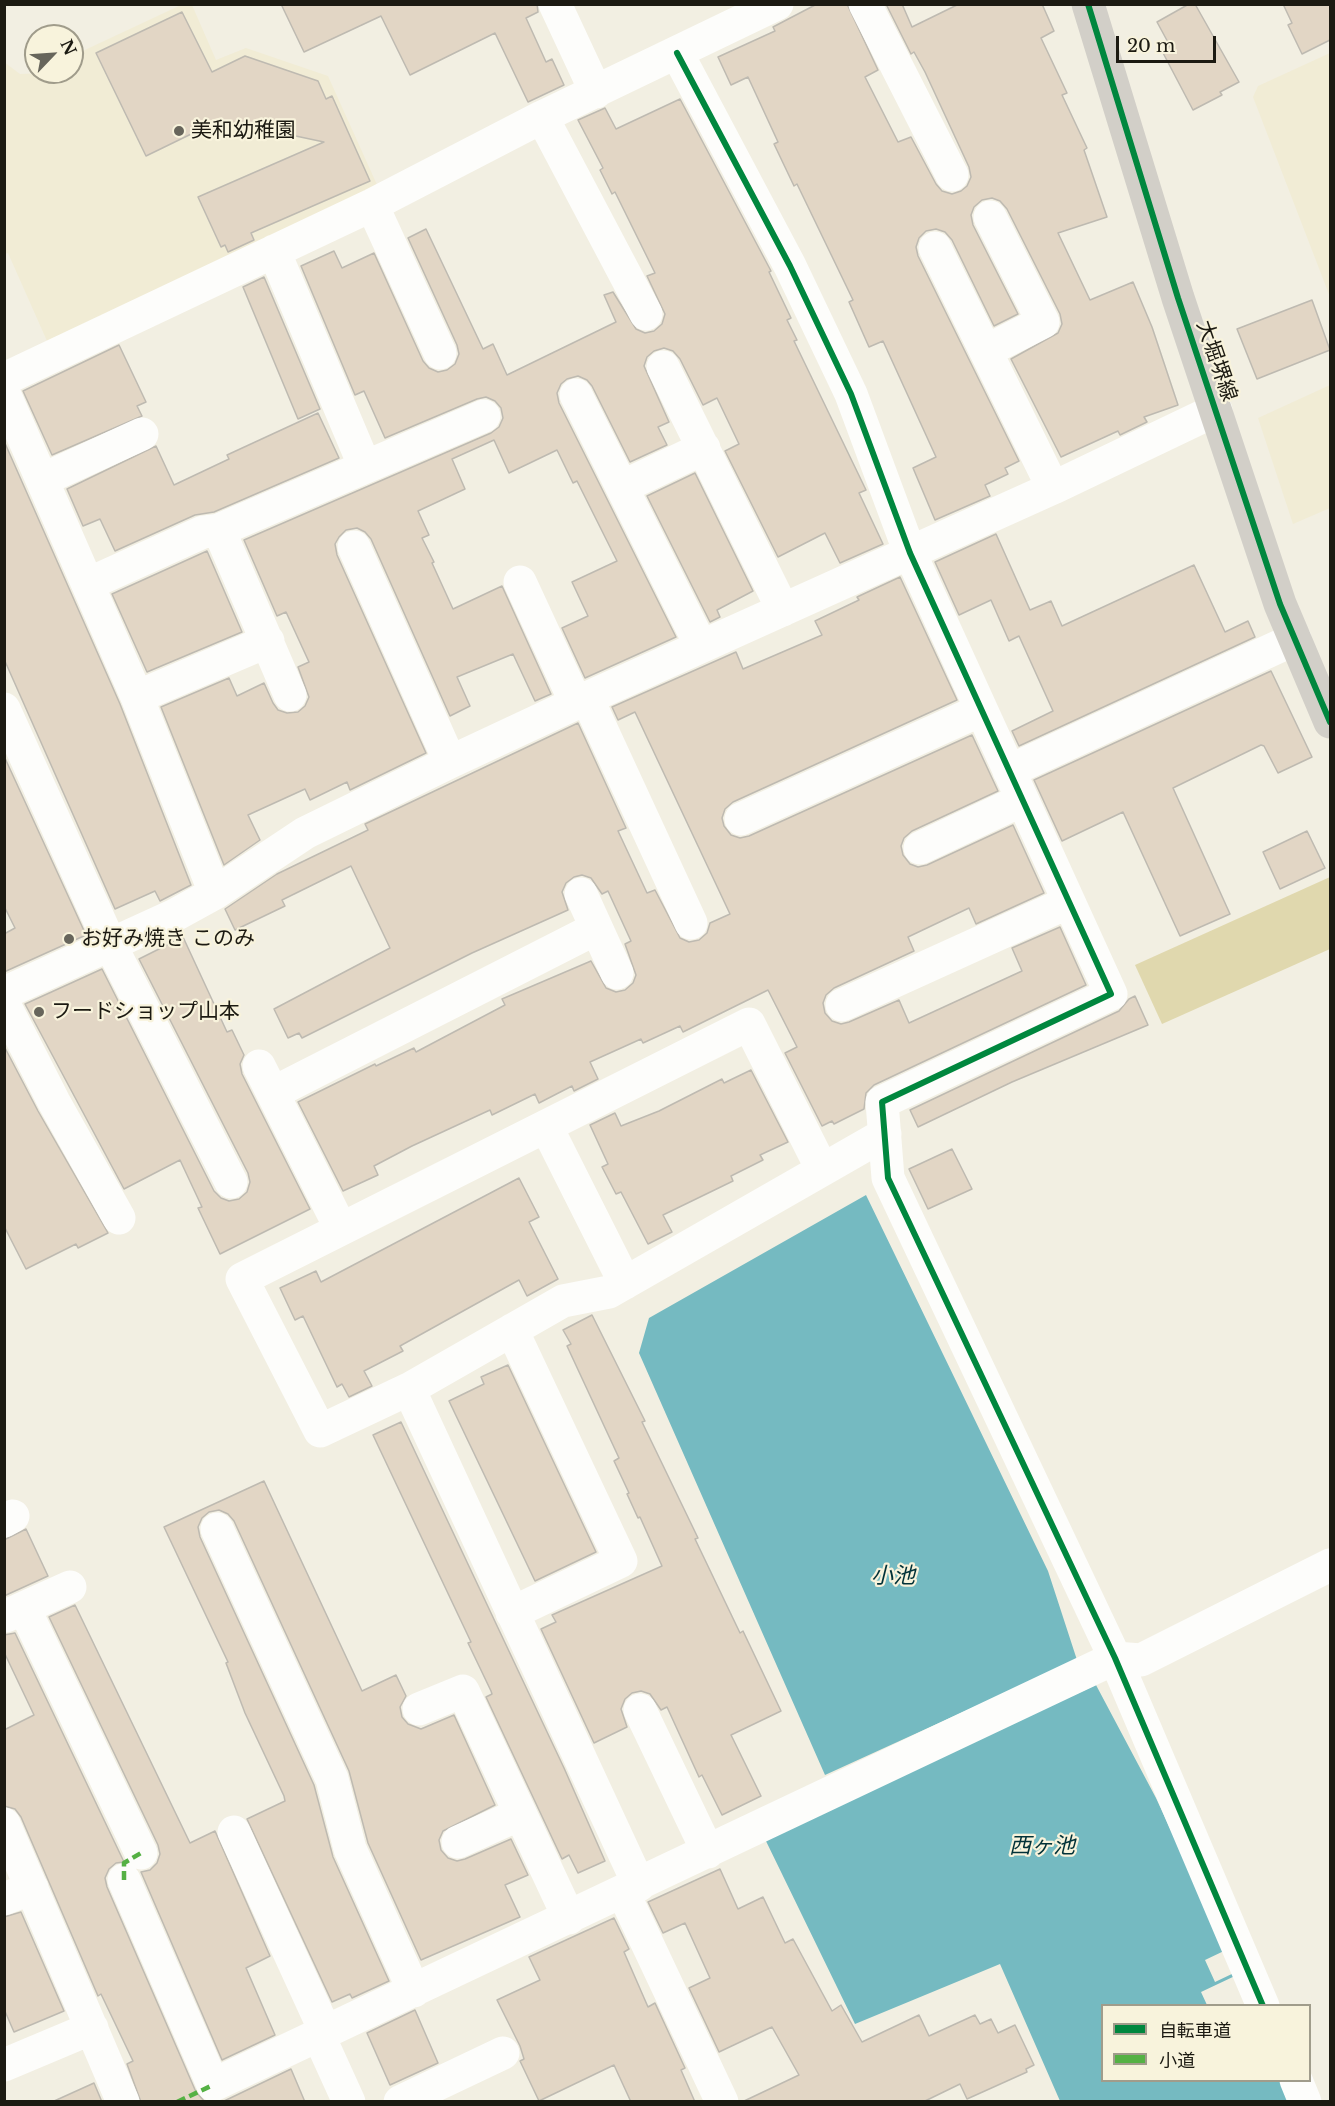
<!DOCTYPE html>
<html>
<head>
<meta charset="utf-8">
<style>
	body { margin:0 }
	#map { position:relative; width:1335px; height:2106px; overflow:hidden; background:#f2efe2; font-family:"Libre Baskerville","Noto Sans JP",serif }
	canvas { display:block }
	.frame { position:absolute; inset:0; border:6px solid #1c1a12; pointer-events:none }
	.legend { position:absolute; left:1101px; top:2004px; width:210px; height:78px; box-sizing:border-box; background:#f8f3dc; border:2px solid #a09c8b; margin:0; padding:8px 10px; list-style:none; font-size:18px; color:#1c1a12 }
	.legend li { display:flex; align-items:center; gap:12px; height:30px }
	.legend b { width:30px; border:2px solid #a09c8b }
	.north { position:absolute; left:24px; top:24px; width:60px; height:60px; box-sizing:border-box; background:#f8f3dc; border:2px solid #a09c8b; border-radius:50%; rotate:65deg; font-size:16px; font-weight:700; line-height:24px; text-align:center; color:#1c1a12 }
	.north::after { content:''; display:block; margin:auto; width:21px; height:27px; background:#67655b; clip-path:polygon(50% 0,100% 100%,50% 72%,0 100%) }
	.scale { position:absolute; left:1116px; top:36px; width:100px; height:27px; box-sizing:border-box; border:3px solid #1c1a12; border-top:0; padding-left:8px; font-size:18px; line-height:21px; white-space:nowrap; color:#1c1a12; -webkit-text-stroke:4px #f8f3dc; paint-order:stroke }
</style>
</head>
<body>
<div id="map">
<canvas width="1335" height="2106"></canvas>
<div class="frame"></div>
<ul class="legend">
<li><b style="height:8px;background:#00873e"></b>自転車道</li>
<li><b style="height:8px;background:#55b144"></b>小道</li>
</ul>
<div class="north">N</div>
<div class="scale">20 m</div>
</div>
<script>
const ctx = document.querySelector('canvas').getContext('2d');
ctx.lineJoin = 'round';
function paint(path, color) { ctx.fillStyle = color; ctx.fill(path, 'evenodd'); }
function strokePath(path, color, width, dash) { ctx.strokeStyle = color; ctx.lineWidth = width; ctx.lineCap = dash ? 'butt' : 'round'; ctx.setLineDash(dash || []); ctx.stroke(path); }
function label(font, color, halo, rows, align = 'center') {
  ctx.font = font + ' "Libre Baskerville","Noto Sans JP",serif'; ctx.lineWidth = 4.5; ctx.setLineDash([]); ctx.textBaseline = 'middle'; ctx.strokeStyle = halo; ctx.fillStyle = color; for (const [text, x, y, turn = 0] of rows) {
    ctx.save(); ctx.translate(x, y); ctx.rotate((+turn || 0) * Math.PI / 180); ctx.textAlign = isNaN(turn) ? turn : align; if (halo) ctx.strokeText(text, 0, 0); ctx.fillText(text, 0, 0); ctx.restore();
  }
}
const built = new Path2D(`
	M181 5H192L216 60 246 48 328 76 378 187 47 341 8 253 5 254 4 62 20 74 72 72V56Z
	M1330 53V297L1253 97 1258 86Z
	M1330 385V508L1293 524 1258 418Z`);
const green = new Path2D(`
	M1330 877V949L1162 1024 1135 965Z`);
const water = new Path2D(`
	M866 1195 1048 1571 1077 1660 825 1775 639 1353 649 1318Z
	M1096 1685 1156 1798 1226 1950 1205 1960 1215 1982 1236 1972 1237 1975 1201 1992 1207 2005 1102 2006V2080L1281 2081 1290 2101H1060L1000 1964 855 2024 764 1837Z`);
const building = new Path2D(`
	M281 4H537L538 12 526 18 546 62 552 59 564 85 528 102 495 33 410 75 381 16 304 52Z
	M817 4H847L878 70 865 77 898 142 911 137 936 184 942 191 952 194 961 191 967 186 971 177 969 167 925 72 914 52 911 54 886 4H902L912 27 959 4H1042L1054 31 1041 38 1067 93 1062 95 1087 148 1084 150 1107 217 1058 233 1090 300 1133 282 1152 327 1178 405 1144 417 1147 422 1120 435 1118 431 1061 457 1011 359 1058 333 1062 324 1060 314 1007 209 1000 201 992 198 982 200 974 207 971 215 973 225 1018 314 994 326 952 240 945 232 936 229 926 231 919 238 916 247 918 256 1019 461 1005 468 1008 474 985 485 990 496 935 520 913 468 936 457 883 341 869 347 849 302 853 300 797 184 794 186 774 144 778 142 748 77 731 85 718 57 775 31 773 27Z
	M1189 4H1195L1239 82 1220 92 1222 95 1193 110 1162 51 1170 46 1157 22Z
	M1283 4H1330V40L1302 54 1288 25 1292 23Z
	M182 12 212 72 245 56 318 81 326 99 332 96 370 181 251 233 254 240 228 252 225 245 221 247 198 197 324 142 220 120 146 156 96 53Z
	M680 99 771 271 769 272 791 318 787 320 797 340 794 341 866 490 859 493 883 544 840 563 825 533 778 557 725 451 739 444 717 398 703 405 680 359 673 351 664 348 654 351 647 357 644 366 669 422 658 427 667 445 630 462 592 386 587 380 578 376 567 379 561 384 557 393 559 403 676 637 585 678 562 628 588 616 572 582 617 561 577 481 573 483 557 450 509 473 494 440 452 459 465 489 418 511 429 535 422 538 434 562 432 563 453 609 502 586 551 694 535 701 513 654 457 677 470 706 450 716 371 539 365 532 357 528 346 530 339 537 335 544 337 555 426 753 350 790 347 782 310 800 305 789 248 815 260 840 224 865 161 707 229 678 237 696 264 683 273 703 278 710 287 713 298 712 305 706 309 697 298 667 309 662 286 612 277 616 244 540 491 433 499 427 503 418 501 408 495 401 486 397 477 399 385 438 364 391 355 395 301 266 334 251 342 268 374 253 423 361 429 368 438 372 447 370 455 364 459 354 457 345 408 238 426 229 483 349 493 344 507 375 616 322 604 295 613 292 636 329 645 333 654 331 662 324 665 314 647 276 655 273 615 192 612 194 600 170 603 168 578 120 605 108 616 129Z
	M264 277 320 409 298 419 243 287Z
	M1312 300 1330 350 1257 379 1237 329Z
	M119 345 146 402 137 406 142 416 52 455 23 391Z
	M318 413 339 458 214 512 195 515 115 551 100 519 83 526 67 489 156 446 174 485 229 459 227 455Z
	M4 441 120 704 191 885 160 901 155 891 115 909 4 659Z
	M695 473 753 591 717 610 720 617 710 622 647 496Z
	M996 534 1030 610 1051 601 1062 626 1194 565 1225 632 1248 621 1255 637 1019 746 1012 731 1053 711 1019 636 1009 641 991 600 959 615 935 562Z
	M207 551 242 632 147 672 112 594Z
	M900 577 957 700 733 802 725 809 722 818 724 826 731 835 740 838 749 836 972 735 998 791 912 831 904 838 901 846 903 855 910 864 918 867 927 865 1013 825 1044 893 976 924 969 908 908 937 914 951 834 988 826 995 823 1003 825 1013 832 1021 841 1024 849 1022 899 1000 909 1023 1022 971 1012 948 1060 927 1086 985 874 1085 866 1093 864 1109 834 1124 832 1121 822 1126 785 1053 797 1047 768 990 683 1032 680 1026 643 1043 641 1039 590 1062 598 1079 574 1091 572 1086 539 1103 535 1094 492 1115 490 1110 412 1146 374 1166 378 1175 343 1191 298 1102 375 1064 376 1066 414 1048 416 1052 505 1005 502 999 591 961 606 988 616 992 625 990 633 983 636 975 625 944 631 941 608 891 602 894 591 878 582 875 574 877 566 883 562 892 568 910 472 953 302 1038 299 1033 288 1038 274 1009 390 948 351 866 282 900 285 906 235 930 225 909 277 874 368 830 365 824 578 723 626 828 618 831 647 893 655 890 680 938 689 942 699 940 707 933 710 923 730 914 635 712 618 720 612 707 736 652 743 669 822 635 815 621 859 600 857 597Z
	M1271 671 1312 757 1278 773 1264 746 1261 745 1173 788 1230 914 1180 936 1123 812 1062 841 1034 780Z
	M4 756 86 935 4 972V934L15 928 4 906Z
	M1307 831 1325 868 1280 889 1263 852Z
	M183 937 227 1032 232 1030 244 1055 240 1064 242 1074 310 1209 220 1254 198 1208 202 1207 180 1160 124 1189 25 1004 102 969 214 1191 221 1198 229 1201 239 1199 247 1192 250 1182 248 1173 139 959Z
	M1135 996 1148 1025 1012 1082 918 1127 910 1110 1119 1011 1129 999Z
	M4 1046 38 1111 108 1233 78 1248 76 1244 26 1269 4 1226Z
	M751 1070 788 1142 760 1155 763 1160 731 1176 733 1181 663 1215 672 1232 648 1244 621 1192 616 1194 602 1167 608 1164 590 1125 615 1113 621 1126 659 1111 722 1079 724 1083Z
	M952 1149 972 1189 928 1209 909 1169Z
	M519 1178 539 1217 529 1222 558 1279 527 1296 519 1280 400 1346 403 1351 364 1371 372 1386 349 1397 342 1384 337 1387 303 1316 295 1320 280 1288 316 1271 321 1282Z
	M592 1315 645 1421 642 1422 698 1538 695 1539 740 1633 743 1631 781 1711 731 1735 761 1796 722 1815 702 1775 699 1777 667 1707 661 1710 650 1694 641 1691 632 1693 625 1699 621 1709 627 1727 594 1743 541 1629 556 1622 552 1615 662 1566 640 1517 638 1518 627 1494 629 1493 614 1461 619 1458 567 1346 571 1344 563 1330Z
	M508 1365 596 1552 535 1581 449 1401 484 1384 481 1377Z
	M401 1422 564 1768 605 1861 578 1873 569 1855 562 1859 486 1697 492 1694 491 1691 468 1643 471 1642 373 1435Z
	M264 1481 362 1691 396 1675 406 1696 400 1707 402 1717 408 1724 421 1729 454 1715 495 1805 443 1831 439 1840 441 1850 448 1858 457 1861 465 1859 511 1839 528 1875 505 1885 520 1917 421 1960 368 1843 349 1771 234 1521 228 1514 219 1510 209 1512 202 1518 198 1527 200 1537 314 1785 333 1857 389 1981 352 1998 350 1994 332 2002 247 1819 285 1801 284 1796 245 1713 226 1663 228 1662 164 1527Z
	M26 1529 48 1576 4 1596V1540Z
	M75 1605 190 1843 215 1831 270 1956 246 1968 275 2035 222 2060 141 1872 150 1870 157 1863 160 1854 158 1845 49 1617Z
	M15 1633 124 1862 116 1863 109 1869 105 1878 107 1887 196 2092 205 2102H141L127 2064 133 2061 101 1994 98 1996 21 1817 15 1809 4 1806V1730L34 1715 4 1652V1635Z
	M720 1869 738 1909 763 1897 785 1943 793 1939 832 2011 841 2005 862 2042 919 2015 929 2036 975 2015 980 2024 991 2019 998 2033 1015 2025 1034 2065 1026 2069 1027 2072 967 2099 960 2084 923 2102H742L799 2075 772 2027 719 2052 689 1988 710 1978 685 1923 663 1933 648 1902Z
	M21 1912 64 2011 14 2032 4 2009V1917Z
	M614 1918 629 1949 624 1952 648 2007 655 2003 685 2068 681 2070 695 2102H631L614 2065 539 2101 520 2061 524 2059 520 2046 497 2000 540 1980 529 1957Z
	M415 2010 438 2063 390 2085 367 2033Z
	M291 2069 305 2102H222Z
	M94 2083 102 2102H52Z`);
const minor = new Path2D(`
	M555 4 596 92
	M865 4 952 175
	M677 53 790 266 851 394 910 553 1111 994 882 1102 888 1178 1115 1658 1263 2006
	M542 117 646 314
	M372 205 440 353
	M935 248 1053 488
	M274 251 365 467
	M986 351 1043 322 990 217
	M663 367 783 610
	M4 379 372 205 542 117 777 4
	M4 393 137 697 215 893
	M576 395 701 646
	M44 479 142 434
	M622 487 704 448
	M219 530 290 695
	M354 547 450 762
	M520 582 576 703
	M88 584 203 532 219 530 484 416
	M137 697 268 641
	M587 698 691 923
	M4 709 111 946 231 1182
	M1009 771 1295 639
	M741 819 981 710
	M920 848 1022 800
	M581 894 617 973
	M4 993 175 915 215 893 305 833 450 762 587 698 1053 488 1216 410
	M4 1004 54 1102 119 1218
	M842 1005 1069 902
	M259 1066 341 1229
	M273 1093 595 929
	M546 1126 625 1283
	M822 1169 749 1024 242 1279 320 1431 409 1389 563 1301 609 1292 885 1134
	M409 1389 639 1885
	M4 1521 13 1516
	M217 1529 332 1779 350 1849 414 1991
	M24 1608 141 1853
	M512 1613 621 1561 512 1330
	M6 1616 70 1587
	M419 1709 463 1691 569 1918
	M640 1710 708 1852
	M4 1824 123 2102
	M234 1832 326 2033
	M458 1842 520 1814
	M124 1880 213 2085 1115 1658 1141 1660 1330 1565
	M623 1892 722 2102
	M4 1899 32 1888
	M319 2036 349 2102
	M4 2065 92 2028
	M1296 2080 1305 2102
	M400 2102 503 2053`);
const major = new Path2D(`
	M1088 4 1178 298 1280 604 1330 722`);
const quiet = new Path2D(`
	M124 1880V1863L141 1853
	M177 2102 213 2085`);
const cycleway = new Path2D(`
	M1088 4 1178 298 1280 604 1330 722
	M677 53 790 266 851 394 910 553 1111 994 882 1102 888 1178 1115 1658 1263 2006`);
const markers = [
	[179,131,6,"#67655b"],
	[69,939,6,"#67655b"],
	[39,1012,6,"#67655b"]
];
const poiNames = [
	["美和幼稚園",191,131],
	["お好み焼き このみ",81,939],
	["フードショップ山本",51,1012]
];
const streetNames = [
	["大堀堺線",1216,361,71]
];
const waterNames = [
	["小池",893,1577],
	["西ヶ池",1042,1847]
];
paint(built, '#f1ecd5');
paint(green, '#e0d8ae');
paint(water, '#75bac1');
paint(building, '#e2d6c5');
strokePath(building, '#bebab1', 1.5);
strokePath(minor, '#fdfdfb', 33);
strokePath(major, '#d2cfc8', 33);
strokePath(quiet, '#55b144', 4.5, [9, 4.5]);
strokePath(cycleway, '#00873e', 6);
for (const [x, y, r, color] of markers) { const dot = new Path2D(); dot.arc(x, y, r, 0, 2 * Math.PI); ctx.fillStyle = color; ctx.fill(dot); strokePath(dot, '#f8f3dc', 2); }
label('21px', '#1c1a12', '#f8f3dc', poiNames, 'left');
label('21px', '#1c1a12', '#f8f3dc', streetNames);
label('italic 22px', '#003138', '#f8f3dc', waterNames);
</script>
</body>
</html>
